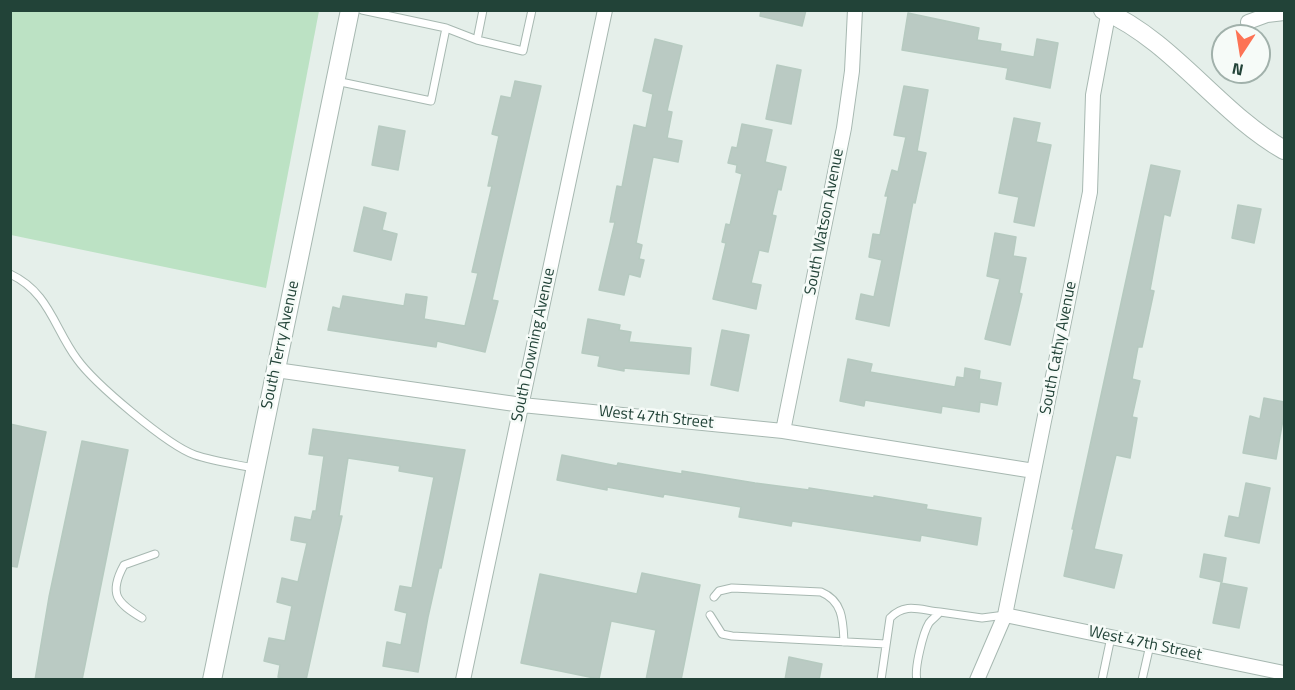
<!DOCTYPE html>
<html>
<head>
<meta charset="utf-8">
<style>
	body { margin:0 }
	#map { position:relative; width:1295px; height:690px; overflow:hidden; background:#e5efea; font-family:"Titillium Web",sans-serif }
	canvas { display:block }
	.frame { position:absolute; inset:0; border:12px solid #224338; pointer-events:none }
	.north { position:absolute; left:1211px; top:24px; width:60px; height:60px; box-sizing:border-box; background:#f6fbf8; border:2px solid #a1b1ab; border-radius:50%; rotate:192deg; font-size:16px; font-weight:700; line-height:24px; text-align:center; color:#224338 }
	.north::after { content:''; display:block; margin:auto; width:21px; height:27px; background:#fd7355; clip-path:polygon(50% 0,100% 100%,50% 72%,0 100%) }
</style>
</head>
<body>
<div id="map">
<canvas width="1295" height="690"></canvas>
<div class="frame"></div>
<div class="north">N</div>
</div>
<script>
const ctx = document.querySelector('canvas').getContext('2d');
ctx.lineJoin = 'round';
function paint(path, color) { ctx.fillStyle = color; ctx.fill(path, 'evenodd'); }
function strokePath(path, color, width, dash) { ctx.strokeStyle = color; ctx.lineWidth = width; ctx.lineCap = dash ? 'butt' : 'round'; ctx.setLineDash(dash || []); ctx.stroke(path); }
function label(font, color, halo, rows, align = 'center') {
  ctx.font = font + ' "Titillium Web",sans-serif'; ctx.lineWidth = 5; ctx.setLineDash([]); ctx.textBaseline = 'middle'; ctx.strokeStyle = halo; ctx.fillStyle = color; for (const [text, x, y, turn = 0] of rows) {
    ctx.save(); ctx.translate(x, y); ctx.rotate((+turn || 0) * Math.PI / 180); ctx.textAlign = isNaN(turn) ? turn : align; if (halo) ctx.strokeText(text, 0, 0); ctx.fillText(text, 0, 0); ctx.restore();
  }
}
const green = new Path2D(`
	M11 10 319 11 266 288 11 235Z`);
const building = new Path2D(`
	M761 10H806L802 26 760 16Z
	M908 13 979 28 977 40 1001 44 1000 51 1034 57 1037 39 1058 43 1050 88 1006 79 1008 68 902 50Z
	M655 39 682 46 667 111 672 112 667 138 682 141 678 162 653 157 636 243 642 245 639 259 644 260 640 277 629 274 624 295 599 290 615 222H610L617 186 622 187 634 125 646 128 653 94 643 91Z
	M777 65 801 70 791 124 766 119Z
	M515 81 541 86 492 300 498 301 485 352 437 341 436 347 328 330 333 307 340 309 343 296 404 306 406 294 427 297 424 319 465 326 478 273 472 272 492 186H488L499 136 492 134 501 96 511 98Z
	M904 86 928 90 917 151 926 153 915 203 913 202 889 326 856 319 861 294 874 297 882 260 869 257 873 234 880 235 888 196H885L892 170 898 172 906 137 894 135Z
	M1014 118 1040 123 1036 142 1051 145 1034 226 1014 222 1019 197 999 193Z
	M742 124 772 130 765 162 786 167 781 190 778 189 772 215 776 216 768 252 759 250 751 283 761 285 756 309 713 299 726 243 722 242 726 224 730 225 742 174 736 172 737 165 728 163 732 147 737 148Z
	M379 126 405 131 398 170 372 165Z
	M1151 165 1180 171 1170 216 1164 214 1150 290 1154 291 1142 347H1138L1132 379 1140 381 1132 417 1137 418 1130 458 1116 455 1094 549 1122 555 1114 588 1064 576 1074 529H1072Z
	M1238 205 1261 209 1254 243 1232 238Z
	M364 207 386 213 382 230 397 234 391 260 354 251Z
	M995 233 1016 237 1013 256 1026 258 1019 293 1022 294 1010 345 985 339 1000 279 987 276Z
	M588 319 620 325 619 330 631 332 629 342 691 348 689 374 624 368V371L598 366 600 356 582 353Z
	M722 330 749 335 738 391 711 385Z
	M848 359 872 364 870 372 955 387 957 377 964 378 965 368 980 371 979 379 1001 383 997 405 980 402 979 412 942 406 941 413 865 400 864 406 840 401Z
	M1264 398 1284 402V414L1276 459 1243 453 1250 416 1260 419Z
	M10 424 46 432 17 567 10 566Z
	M313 429 465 450 441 568H439L428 617 418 672 383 666 387 642 401 645 407 613 395 610 400 586 412 588 434 477 399 471 400 466 348 458 339 516H342L306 680H289L278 677 280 665 264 661 269 638 285 641 292 606 277 602 282 578 298 582 307 543 291 540 295 517 311 520 313 511H316L324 456 309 454Z
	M82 441 128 450 82 680H35L49 597Z
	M562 455 617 466 618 463 682 474V471L755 483 809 490V488L874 498V496L927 505 926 509 981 518 977 545 921 535 920 541 792 521 791 526 739 517 741 507 664 494 663 497 607 487V490L557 480Z
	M1246 483 1270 488 1259 543 1225 536 1229 516 1239 518Z
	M1204 554 1226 558 1222 582 1200 577Z
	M642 573 700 585 681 680H646L656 630 611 621 599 679 521 663 540 574 637 594Z
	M1221 583 1247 588 1239 628 1213 623Z
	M789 657 822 664 819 680H785Z`);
const service = new Path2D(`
	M446 28 477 40 523 51 532 10
	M477 40 483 10
	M336 81 431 101 446 28 362 10
	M10 274C49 292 54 328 77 359 94 383 167 445 195 455 213 461 234 464 253 468
	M714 597 719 591 732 588 821 592C843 601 843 621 844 642
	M710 615 722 634 732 636 886 644
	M142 618C117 603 108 594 124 565L155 554
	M881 680 890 618C905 602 920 610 940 612
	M917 680C914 669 923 633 929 623 932 619 937 616 940 612L982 618 1005 615
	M1102 680 1111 637
	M1142 680 1150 645`);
const minor = new Path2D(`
	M1248 22 1267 15 1284 13
	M276 370 522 405 783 431 1034 471
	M783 431 844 128 852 71 855 10
	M1005 615 1284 673
	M463 680 605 10
	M977 680 1005 615 1090 192 1093 95 1109 10`);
const tertiary = new Path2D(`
	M1103 10C1174 42 1218 112 1284 150
	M212 680 350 10`);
const streetNames = [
	["South Watson Avenue",825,222,-79],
	["South Terry Avenue",281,345,-78],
	["South Downing Avenue",534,345,-78],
	["South Cathy Avenue",1059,348,-79],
	["West 47th Street",656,418,6],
	["West 47th Street",1145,644,12]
];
paint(green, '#bce2c4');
paint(building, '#bacac3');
strokePath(building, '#b6cac0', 1.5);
strokePath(service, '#a7b8b1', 9);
strokePath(minor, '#a7b8b1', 16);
strokePath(tertiary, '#a7b8b1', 20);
strokePath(service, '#fff', 7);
strokePath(minor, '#fff', 14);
strokePath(tertiary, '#fff', 18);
label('16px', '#224338', '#f6fbf8', streetNames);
</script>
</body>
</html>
